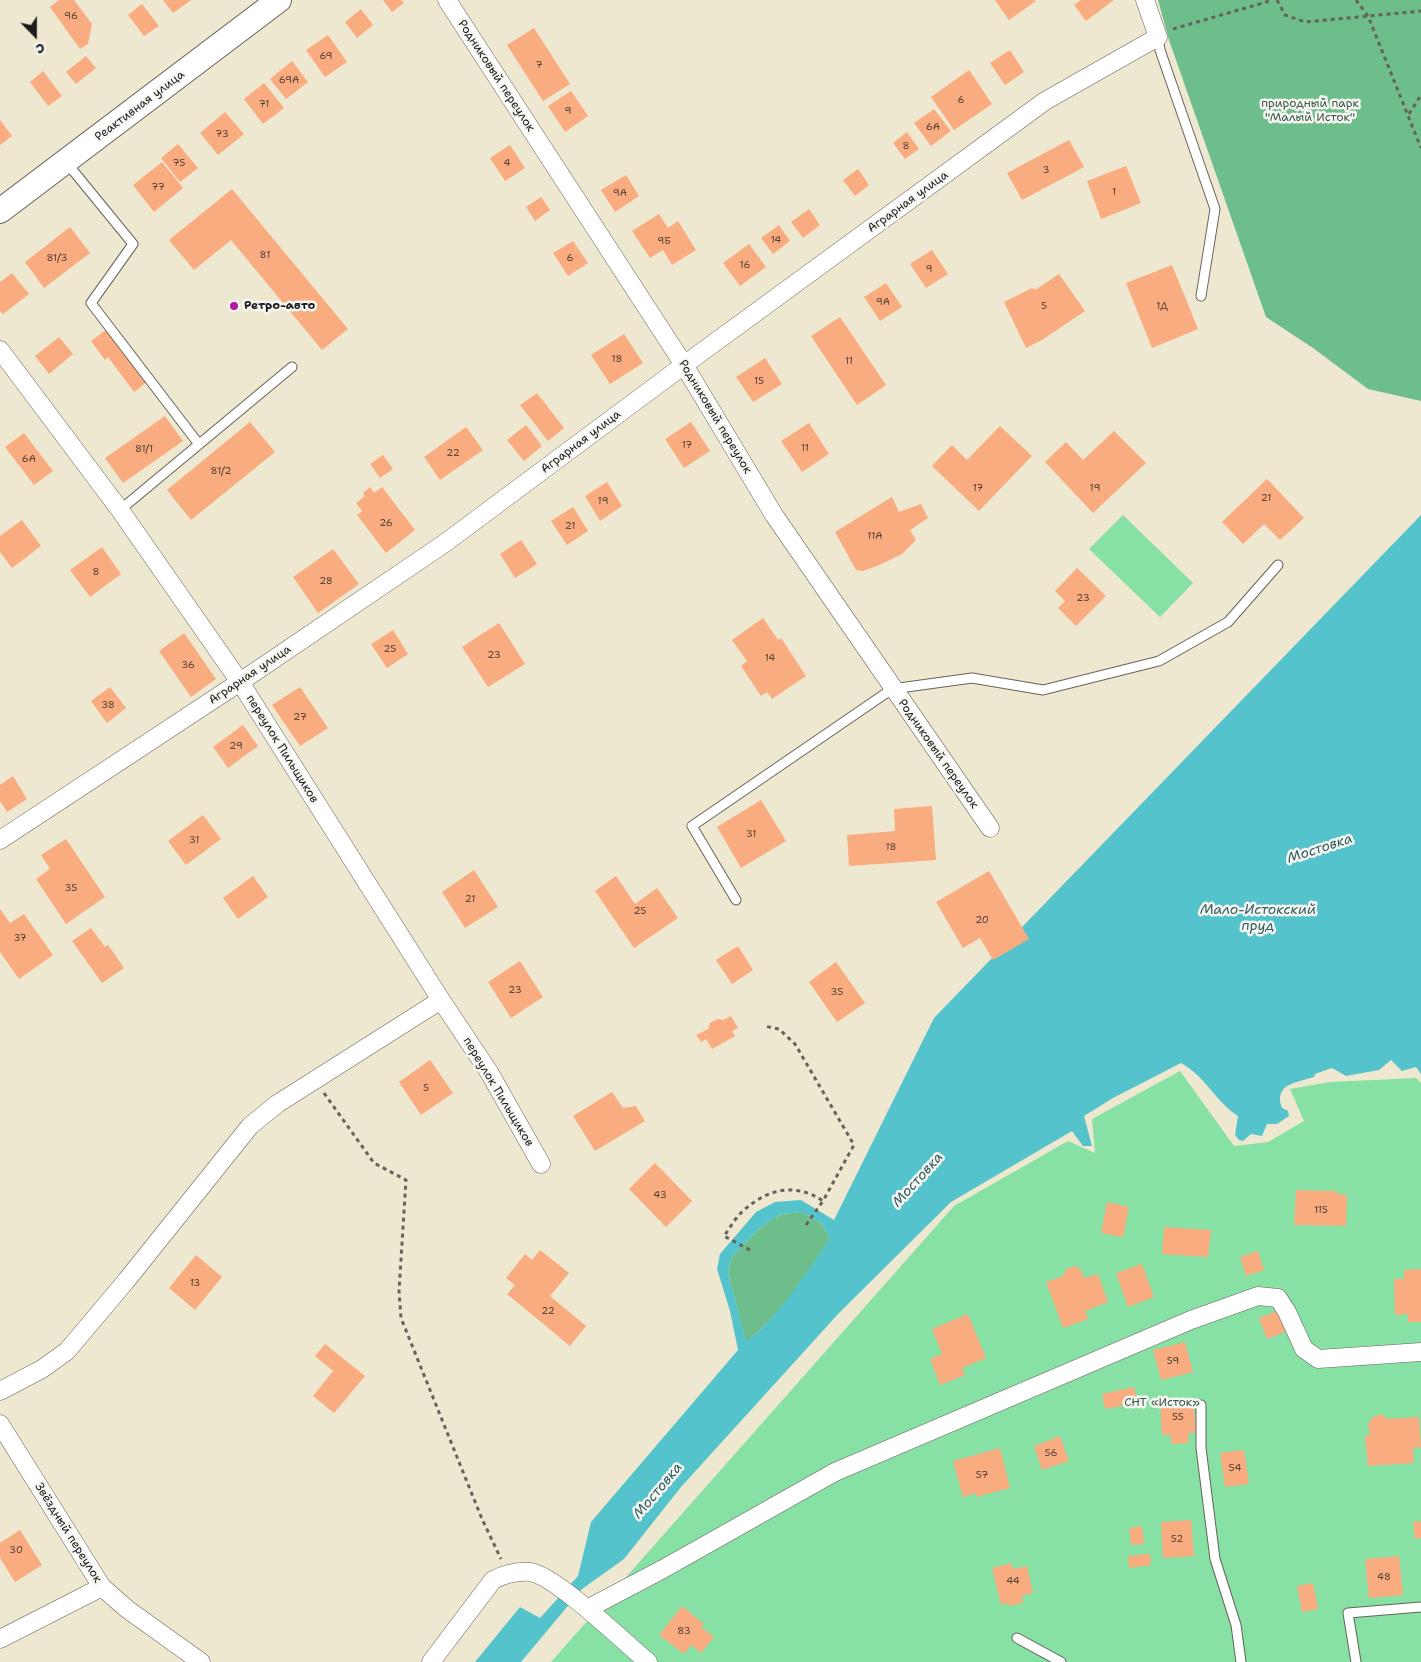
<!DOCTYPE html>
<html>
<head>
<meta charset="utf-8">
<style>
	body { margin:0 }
	#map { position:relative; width:1421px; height:1662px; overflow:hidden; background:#efe8d1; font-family:"Shantell Sans",sans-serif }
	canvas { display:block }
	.north { position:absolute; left:10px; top:10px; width:50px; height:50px; -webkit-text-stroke:4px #f6f6f2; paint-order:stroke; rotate:158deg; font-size:14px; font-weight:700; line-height:20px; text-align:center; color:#1c1c1c }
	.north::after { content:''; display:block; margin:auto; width:18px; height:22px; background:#1c1c1c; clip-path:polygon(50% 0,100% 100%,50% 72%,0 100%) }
</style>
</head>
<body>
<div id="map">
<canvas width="1421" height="1662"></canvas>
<div class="north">С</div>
</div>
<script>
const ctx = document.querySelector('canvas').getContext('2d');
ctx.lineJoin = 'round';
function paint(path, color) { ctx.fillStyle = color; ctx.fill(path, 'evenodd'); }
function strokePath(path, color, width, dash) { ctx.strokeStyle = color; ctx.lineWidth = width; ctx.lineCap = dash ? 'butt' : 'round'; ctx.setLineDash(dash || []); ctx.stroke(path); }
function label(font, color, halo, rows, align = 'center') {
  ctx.font = font + ' "Shantell Sans",sans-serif'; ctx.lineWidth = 5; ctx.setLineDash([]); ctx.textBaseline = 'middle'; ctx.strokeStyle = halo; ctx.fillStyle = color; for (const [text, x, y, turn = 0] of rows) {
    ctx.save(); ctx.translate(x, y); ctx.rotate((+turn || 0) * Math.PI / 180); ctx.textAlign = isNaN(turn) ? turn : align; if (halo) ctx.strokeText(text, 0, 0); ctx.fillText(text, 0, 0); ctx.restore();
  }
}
const green = new Path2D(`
	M1123 515 1193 583 1160 617 1089 549Z
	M1180 1071 1234 1146 1268 1142 1304 1121 1290 1089 1330 1082 1416 1078 1421 1083V1662H551L954 1206 1068 1141 1095 1153 1092 1119Z`);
const forest = new Path2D(`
	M1158 0H1421V401L1368 389 1313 348 1266 317 1169 40Z
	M802 1212 821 1223 830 1238C808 1273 779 1317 746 1342L728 1273 732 1257 762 1226 782 1214Z`);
const water = new Path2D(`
	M1421 515V1074L1416 1067 1402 1071 1391 1060 1379 1070 1346 1076 1332 1068 1315 1074 1314 1077C1296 1083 1273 1084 1282 1108L1288 1111 1289 1116 1277 1124H1267L1262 1136 1251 1134 1243 1141 1239 1140 1235 1135 1238 1116C1216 1102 1204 1075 1181 1063L1113 1098 1084 1116 1092 1146H1083L1072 1131 951 1202 839 1313 681 1487 624 1559 582 1589 521 1662H475L520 1607 540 1618 578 1576 591 1522 738 1350 730 1311 717 1269 720 1254 756 1212 775 1202 801 1200 834 1220 934 1018ZM802 1212 821 1223 830 1238C813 1264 771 1327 746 1341L728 1273 732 1257 762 1226 782 1214Z`);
const building = new Path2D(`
	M59 0H74L92 24 88 44 80 49 50 7Z
	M163 0H191L173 13Z
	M383 0H401L404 3 392 12Z
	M995 0H1035L1036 1 1009 20Z
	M1081 0H1114L1086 21 1074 5Z
	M142 4 159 26 144 36 128 15Z
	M361 9 373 25 357 38 345 22Z
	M534 28 570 84 543 101 507 45Z
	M328 35 347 62 325 77 306 50Z
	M1010 50 1024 72 1005 85 990 63Z
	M86 56 96 68 76 84 66 72Z
	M292 61 308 82 286 99 270 79Z
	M969 70 992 104 954 130 931 97Z
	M43 71 62 96 48 106 30 82Z
	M264 83 284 108 263 124 244 99Z
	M571 91 588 116 565 132 548 106Z
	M934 109 951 131 931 146 914 123Z
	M225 112 244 134 218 155 200 133Z
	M0 120 12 136 0 145Z
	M907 132 919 149 905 159 893 143Z
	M1069 140 1084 167 1022 200 1007 173Z
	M178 144 198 168 180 182 161 158Z
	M510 145 525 168 505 181 490 158Z
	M162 162 183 188 154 212 133 185Z
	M1126 166 1141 203 1101 219 1087 181Z
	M858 169 869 185 855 196 843 180Z
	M626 175 639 196 615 212 601 190Z
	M232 189 348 329 322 350 231 240 194 270 169 240Z
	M541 197 550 210 535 221 526 207Z
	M809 209 820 225 803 238 791 222Z
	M659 214 668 228 678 221 696 250 672 265 663 250 650 258 632 231Z
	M779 225 790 241 773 254 761 238Z
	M70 227 90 253 44 288 25 262Z
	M573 241 588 263 568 276 553 253Z
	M749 244 766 267 740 286 723 263Z
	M932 250 948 274 926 288 910 264Z
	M1172 265 1198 329 1152 348 1126 283Z
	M12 273 29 294 3 314 0 311V282Z
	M1059 274 1085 311 1042 340 1026 348 1004 302 1032 288 1035 290Z
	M886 283 902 307 880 321 864 297Z
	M840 317 886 385 857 405 811 336Z
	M107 329 147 382 134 392 108 357 105 360 91 341Z
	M624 334 643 363 610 384 591 355Z
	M59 337 73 354 49 374 35 356Z
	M765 358 782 384 753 402 736 377Z
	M537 393 564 428 548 441 520 405Z
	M165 416 183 441 123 483 105 458Z
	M250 422 275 452 191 520 167 490Z
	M691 422 710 451 684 468 665 439Z
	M809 423 829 454 802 472 781 441Z
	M526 425 542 446 524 461 507 440Z
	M1000 426 1032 456 979 511 932 466 952 445 967 460Z
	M466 427 483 450 440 480 424 457Z
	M1114 431 1146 463 1093 513 1045 462 1066 442 1083 460Z
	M24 433 53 471 34 485 5 447Z
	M383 455 393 469 380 478 370 464Z
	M1267 479 1304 518 1280 540 1264 524 1243 544 1222 522Z
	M607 482 622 506 600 521 585 496Z
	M370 487 374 493 382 487 415 530 386 553 357 515 362 511 356 503 365 496 363 493Z
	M892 497 899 512 921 504 928 518 910 530 916 540 902 554 877 566 863 571 856 570 835 532Z
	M573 507 588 531 567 545 551 521Z
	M22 520 41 546 12 568 0 552V536Z
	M521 540 537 564 515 578 500 554Z
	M102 547 121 574 90 597 70 570Z
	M333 549 359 584 318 613 293 577Z
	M1077 568 1106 596 1076 626 1058 608 1065 601 1055 591Z
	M763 618 778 640 781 638 806 676 772 699 767 692 761 696 741 666 747 661 732 640Z
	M499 623 525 664 488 687 462 647Z
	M393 630 408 654 387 668 371 644Z
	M184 633 216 679 191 697 159 651Z
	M110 687 126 708 107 723 91 701Z
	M300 687 328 728 300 746 272 705Z
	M243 725 258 746 228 768 213 747Z
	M13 776 27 799 7 812 0 801V785Z
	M761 800 786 841 741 868 717 827Z
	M932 806 936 860 849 866 847 835 895 831 894 809Z
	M203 815 221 839 186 865 168 841Z
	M66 839 105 897 66 924 36 879 50 869 41 855Z
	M474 870 498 907 465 928 442 892Z
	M989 871 1029 939 993 960 980 938 963 948 936 902Z
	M253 876 268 897 238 919 223 898Z
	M616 876 635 904 657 888 678 918 634 948 595 891Z
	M0 909 10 923 24 914 53 955 19 979 0 952Z
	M91 928 105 947 108 945 124 968 102 983 72 941Z
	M738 946 753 970 732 984 716 960Z
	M520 961 543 997 511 1018 488 982Z
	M836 962 865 1003 837 1022 809 982Z
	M731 1016 738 1028 732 1031 735 1036 712 1049 706 1039 701 1042 696 1035 708 1029 710 1023 718 1019 723 1020Z
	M430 1060 453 1093 421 1115 399 1082Z
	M612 1092 623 1108 636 1106 645 1121 595 1151 573 1116Z
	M655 1163 692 1201 666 1227 629 1189Z
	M1296 1190 1337 1191V1194L1347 1195 1346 1226 1294 1225Z
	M1107 1202 1129 1207 1123 1237 1101 1233Z
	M1164 1227 1211 1230 1208 1257 1162 1254Z
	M540 1250 569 1273 550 1296 586 1326 570 1346 507 1294 515 1285 506 1278 525 1254 532 1260Z
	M1258 1251 1264 1270 1246 1276 1240 1257Z
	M196 1255 222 1277 195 1310 169 1288Z
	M1142 1264 1154 1297 1128 1307 1116 1273Z
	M1075 1266 1081 1270 1084 1278 1098 1274 1108 1302 1085 1311 1088 1319 1063 1328 1046 1282 1063 1276 1066 1269Z
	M1421 1269V1322H1408V1314L1395 1315 1394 1279H1404V1270Z
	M1277 1311 1285 1332 1267 1339 1259 1318Z
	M968 1314 986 1358 962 1368 965 1375 940 1385 930 1359 942 1354 932 1329Z
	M1185 1342 1193 1372 1161 1380 1153 1350Z
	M325 1344 365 1376 334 1413 313 1396 333 1371 315 1356Z
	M1134 1387 1138 1403 1105 1409 1102 1394Z
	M1193 1399 1196 1433H1188L1189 1443 1171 1444V1435H1162L1160 1401Z
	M1381 1414 1388 1419 1419 1417 1421 1447 1413 1448 1414 1463 1368 1466 1365 1436 1371 1434 1368 1429 1369 1422 1373 1417Z
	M1060 1436 1069 1461 1042 1470 1034 1446Z
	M1000 1448 1010 1488 976 1497V1493L963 1497 953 1461Z
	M1244 1450 1249 1484 1225 1487 1220 1453Z
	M1191 1520 1194 1556 1163 1558 1161 1522Z
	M1421 1521V1538L1415 1539 1413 1522Z
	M1142 1526 1144 1544 1131 1545 1129 1528Z
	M20 1530 42 1565 15 1582 0 1558V1543Z
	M1150 1554 1151 1565 1129 1568 1128 1556Z
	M1399 1556 1403 1595 1369 1598 1365 1559Z
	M1011 1563 1013 1569 1027 1566 1033 1593 1022 1596 1023 1603 1009 1606 1008 1603 1001 1605 992 1568Z
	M1313 1583 1318 1609 1302 1612 1297 1586Z
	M682 1606 704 1624 701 1627 714 1637 701 1653 691 1645 684 1654 659 1635Z`);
const path = new Path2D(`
	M1277 0 1285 15 1305 22 1421 11
	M1356 0 1368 16 1421 148
	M1173 29 1273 0
	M1409 114 1421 95
	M324 1093 374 1163 406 1180 399 1291 401 1318 482 1519 501 1559
	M806 1225 823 1201
	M750 1250 724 1236C730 1228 735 1218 743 1211 767 1189 795 1182 823 1201L854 1145 795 1044 779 1029 764 1026`);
const lane = new Path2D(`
	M1158 37 1160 50 1215 209 1201 296
	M66 162 133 244 91 303 198 443
	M120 510 292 367
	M736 900 692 826 892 689 972 678 1043 690 1159 661 1228 622 1278 565
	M1201 1405V1448L1215 1559 1236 1625 1241 1662
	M1017 1638 1061 1662
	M1356 1662 1348 1613 1421 1607`);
const street = new Path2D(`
	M447 0 684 365 774 515 990 828
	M0 350 120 510 240 682 441 1000 489 1072 541 1164
	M0 840 240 682 445 543 684 365 1045 101 1158 37 1145 0
	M0 1391 42 1369 67 1351 126 1281 250 1126 277 1104 441 1000
	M0 1424 102 1587 127 1609 201 1662
	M587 1609 663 1569 835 1472 1191 1320 1258 1296 1278 1298 1287 1312 1304 1349 1318 1359 1421 1352
	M0 1639 102 1587
	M431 1662 493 1580C505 1574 516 1571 530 1572 555 1575 625 1643 648 1662`);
const secondary = new Path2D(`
	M0 211 279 0`);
const markers = [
	[234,306,5,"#b5179e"]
];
const numberNames = [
	["96",71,16],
	["69",326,56],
	["7",539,65],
	["69А",289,80],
	["6",961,100],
	["71",264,104],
	["9",568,111],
	["6А",933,127],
	["73",222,134],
	["8",906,146],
	["75",179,163],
	["4",507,163],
	["3",1046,170],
	["77",158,187],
	["1",1114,192],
	["9А",620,193],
	["14",776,240],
	["9Б",664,241],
	["81",265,255],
	["81/3",57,258],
	["6",570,258],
	["16",745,265],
	["9",929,269],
	["9А",883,302],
	["5",1044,306],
	["1Д",1162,306],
	["18",617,359],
	["11",849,361],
	["15",759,381],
	["17",687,445],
	["11",805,448],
	["81/1",144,449],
	["22",453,453],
	["6А",29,459],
	["81/2",221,471],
	["17",978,488],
	["19",1095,488],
	["21",1266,498],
	["19",603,501],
	["26",386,523],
	["21",570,526],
	["11А",875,536],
	["8",96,572],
	["28",326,581],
	["23",1083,598],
	["25",390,649],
	["23",494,655],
	["14",770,658],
	["36",188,665],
	["38",108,705],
	["27",300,717],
	["29",236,746],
	["31",751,834],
	["31",194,840],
	["18",891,847],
	["35",71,888],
	["21",470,899],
	["25",640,911],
	["20",982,920],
	["37",20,938],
	["23",515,990],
	["35",837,992],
	["5",426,1088],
	["43",660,1195],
	["115",1321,1210],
	["13",195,1283],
	["22",548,1311],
	["59",1173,1361],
	["55",1178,1417],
	["56",1051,1453],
	["54",1235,1468],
	["57",982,1475],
	["52",1177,1539],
	["30",16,1550],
	["48",1384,1577],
	["44",1013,1581],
	["83",684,1631]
];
const streetNames = [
	["Родниковый переулок",496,76,57],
	["Реактивная улица",140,106,-37],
	["Аграрная улица",908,202,-36],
	["Родниковый переулок",715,417,59],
	["Аграрная улица",581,442,-37],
	["Аграрная улица",250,675,-34],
	["переулок Пильщиков",282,749,58],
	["Родниковый переулок",938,754,55],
	["переулок Пильщиков",498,1092,59],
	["Звёздный переулок",68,1533,58]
];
const parkNames = [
	["природный парк",1310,104],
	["\"Малый Исток\"",1310,118],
	["СНТ «Исток»",1162,1403]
];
const poiNames = [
	["Ретро-авто",244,306]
];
const waterNames = [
	["Мостовка",1320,849,-18],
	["Мало-Истокский",1258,910],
	["пруд",1258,926],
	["Мостовка",918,1180,-48],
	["Мостовка",658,1491,-50]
];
paint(green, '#87e0a4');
paint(forest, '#6dbe8a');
paint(water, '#55c3cb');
paint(building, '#f9ac7f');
strokePath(lane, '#66635b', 11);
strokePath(street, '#66635b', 19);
strokePath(secondary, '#66635b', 26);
strokePath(path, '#66635b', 3, [4, 4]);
strokePath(lane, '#fff', 9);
strokePath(street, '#fff', 18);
strokePath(secondary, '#fff', 24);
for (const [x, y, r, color] of markers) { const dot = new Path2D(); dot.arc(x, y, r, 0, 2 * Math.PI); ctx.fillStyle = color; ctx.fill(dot); strokePath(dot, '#f6f6f2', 2); }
label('10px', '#534035', null, numberNames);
label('12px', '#1c1c1c', '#f6f6f2', streetNames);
label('12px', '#3c5745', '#f6f6f2', parkNames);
label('bold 12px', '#1c1c1c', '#f6f6f2', poiNames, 'left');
label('italic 14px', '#335f62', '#f6f6f2', waterNames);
</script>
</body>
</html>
